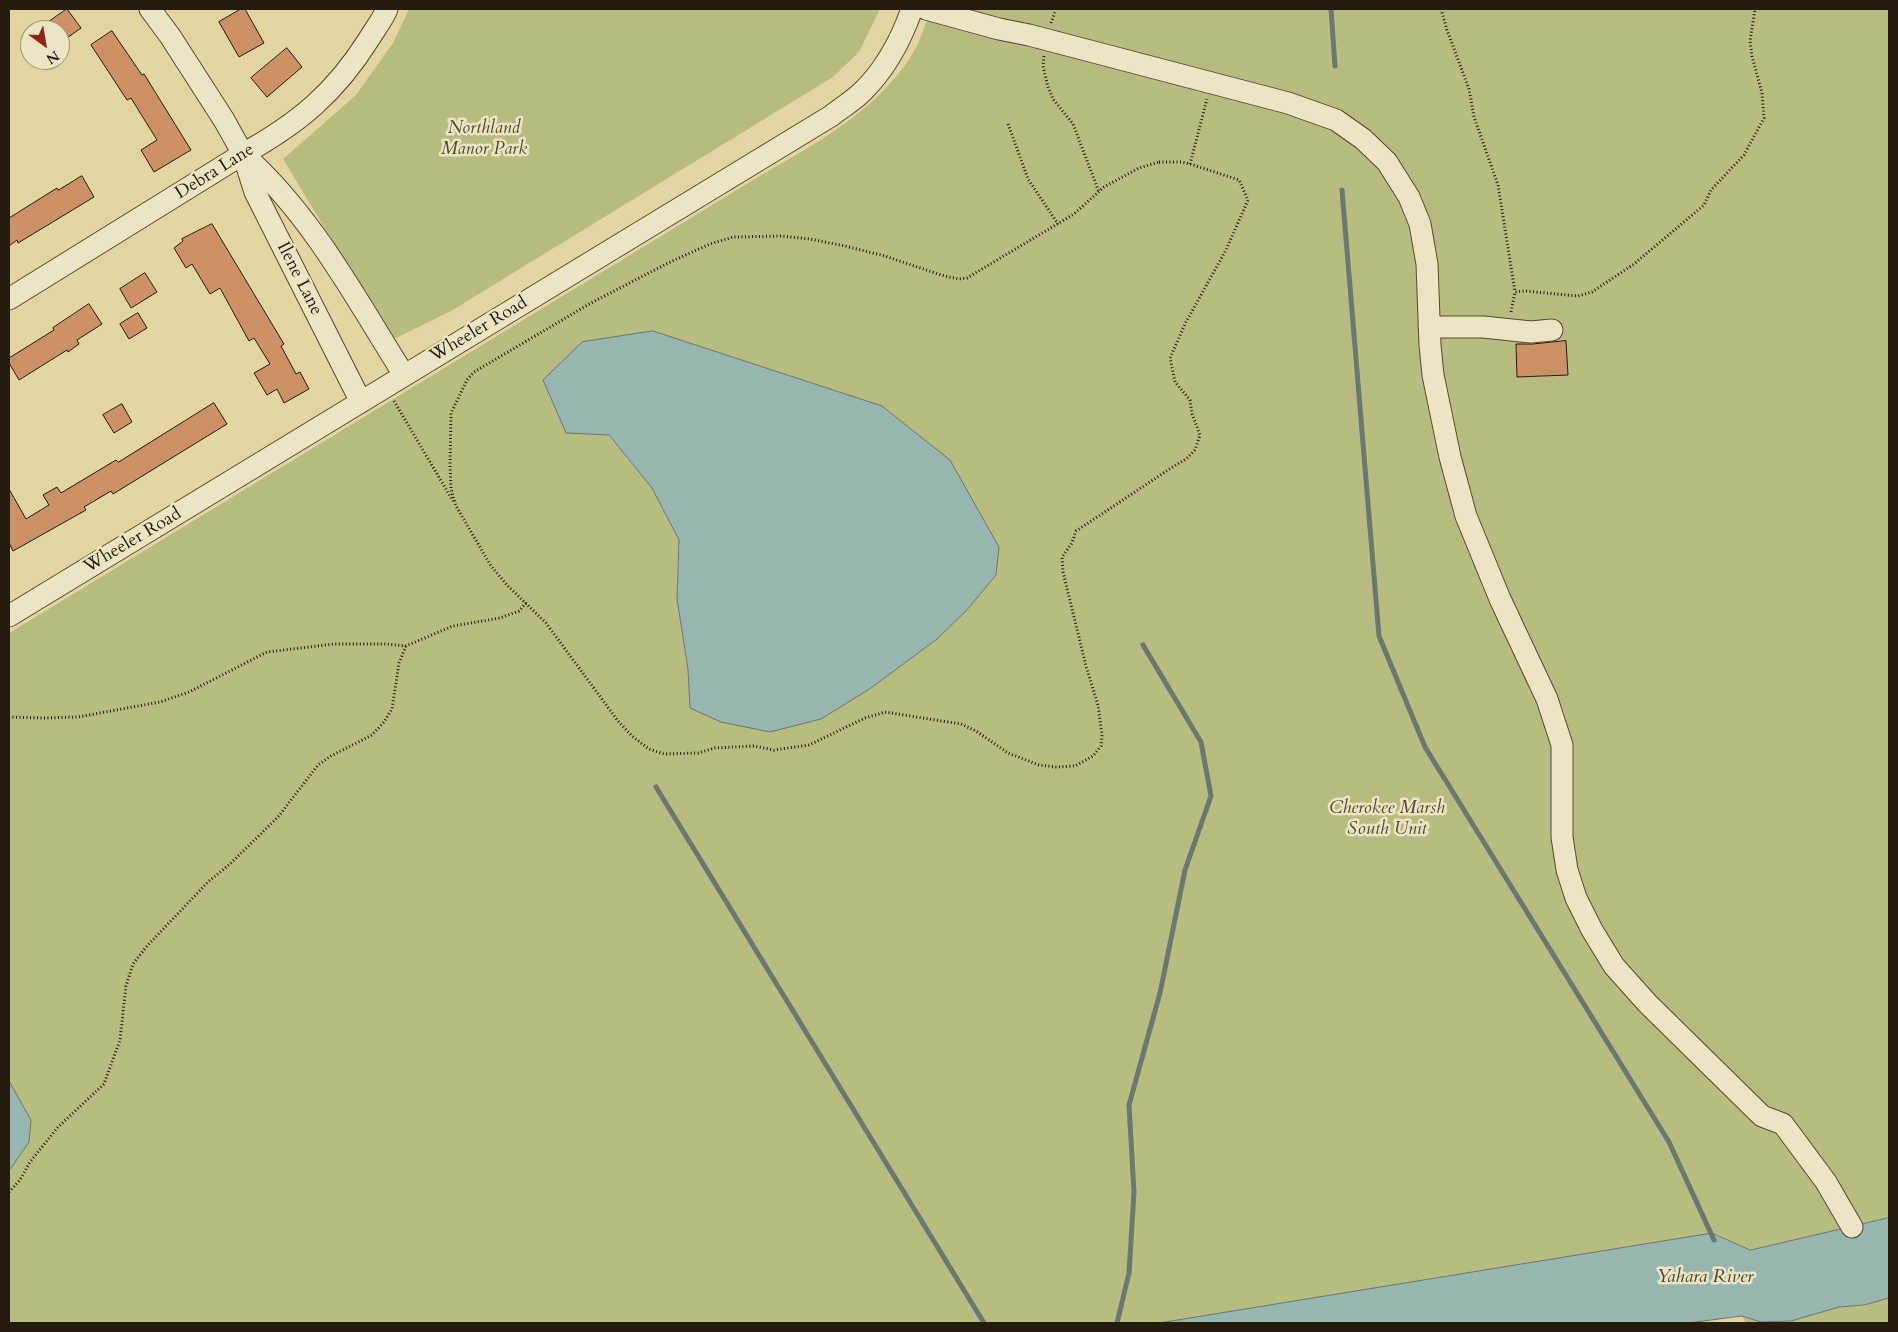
<!DOCTYPE html>
<html>
<head>
<meta charset="utf-8">
<style>
	body { margin:0 }
	#map { position:relative; width:1898px; height:1332px; overflow:hidden; background:#e3d5a2; font-family:Cardo,serif }
	canvas { display:block }
	.frame { position:absolute; inset:0; border:10px solid #251b0d; pointer-events:none }
	.north { position:absolute; left:20px; top:20px; width:50px; height:50px; box-sizing:border-box; background:#ede4c3; border:1px solid #9d947a; border-radius:50%; rotate:148deg; font-size:14px; font-weight:700; line-height:20px; text-align:center; color:#251b0d }
	.north::after { content:''; display:block; margin:auto; width:18px; height:22px; background:#8f2418; clip-path:polygon(50% 0,100% 100%,50% 72%,0 100%) }
</style>
</head>
<body>
<div id="map">
<canvas width="1898" height="1332"></canvas>
<div class="frame"></div>
<div class="north">N</div>
</div>
<script>
const ctx = document.querySelector('canvas').getContext('2d');
ctx.lineJoin = 'round';
function paint(path, color) { ctx.fillStyle = color; ctx.fill(path, 'evenodd'); }
function strokePath(path, color, width, dash) { ctx.strokeStyle = color; ctx.lineWidth = width; ctx.lineCap = dash ? 'butt' : 'round'; ctx.setLineDash(dash || []); ctx.stroke(path); }
function label(font, color, halo, rows, align = 'center') {
  ctx.font = font + ' Cardo,serif'; ctx.lineWidth = 5; ctx.setLineDash([]); ctx.textBaseline = 'middle'; ctx.strokeStyle = halo; ctx.fillStyle = color; for (const [text, x, y, turn = 0] of rows) {
    ctx.save(); ctx.translate(x, y); ctx.rotate((+turn || 0) * Math.PI / 180); ctx.textAlign = isNaN(turn) ? turn : align; if (halo) ctx.strokeText(text, 0, 0); ctx.fillText(text, 0, 0); ctx.restore();
  }
}
const green = new Path2D(`
	M409 9H880L859 52 833 77 451 311 392 340 283 159 356 95 393 43Z
	M930 9H1889V1218L1750 1250 1712 1233 1159 1323H9V1171L29 1142 31 1120 9 1081V633L758 177C815 144 875 112 912 55 920 41 926 24 930 9ZM653 331 882 406 950 460 996 575 966 611 937 639 690 707 688 669 677 599 679 540 652 488 608 435ZM1566 341 1568 375 1518 377 1516 344Z
	M1889 1298V1323H1746L1742 1316 1761 1322 1791 1321 1839 1307 1864 1305Z`);
const water = new Path2D(`
	M653 331 882 406 950 460 999 547 996 575 966 611 937 639 871 688 821 719 770 732 721 722 690 708 688 669 677 599 679 540 652 488 609 435 566 433 543 380 582 342Z
	M9 1081 31 1120 29 1142 9 1171Z
	M1889 1218V1298L1864 1305 1839 1307 1791 1321 1761 1322 1742 1316 1688 1323H1159L1712 1233 1750 1250Z`);
const stream = new Path2D(`
	M1331 9 1335 66
	M1342 190 1379 636 1425 747 1669 1142 1714 1240
	M656 787 984 1323
	M1117 1323 1129 1273 1134 1192 1129 1105 1160 993 1185 870 1211 796 1201 742 1143 645`);
const building = new Path2D(`
	M67 9 81 28 60 43V30H37Z
	M241 9H245L264 43 239 57 219 22Z
	M112 31 142 75 144 74 191 150 154 172 141 150 157 140 131 98 127 100 91 45Z
	M287 48 302 67 267 97 251 78Z
	M82 176 94 197 18 243 17 240 9 246V218L57 188 58 190Z
	M212 224 284 344 281 346 296 374 300 372 309 389 284 403 277 389 267 395 254 373 270 364 254 338 249 341 220 288 210 294 192 264 186 268 174 248 183 241 182 239Z
	M145 273 157 292 131 308 120 289Z
	M89 304 102 324 77 340 79 344 68 352 67 350 19 380 9 363V358L54 330 53 328Z
	M138 313 147 328 129 339 120 324Z
	M1566 341 1568 375 1517 377 1516 344H1532Z
	M214 403 227 424 113 494 111 491 84 507 86 510 13 551 9 543V489L26 519 49 505 43 495 57 487 61 493 116 460 118 462Z
	M122 404 132 422 114 433 103 415Z`);
const path = new Path2D(`
	M1441 9 1447 30 1469 89 1474 117 1498 185 1515 292
	M1051 23 1056 9
	M1044 56 1043 66 1048 87 1053 99 1073 124 1099 192
	M1008 124 1028 179 1058 224
	M1159 162H1182L1190 164 1239 180 1248 200 1226 250 1186 322 1170 358 1175 382 1190 400 1192 414 1200 435 1195 450 1186 459 1171 468 1076 531 1072 543 1062 557 1063 572 1086 666 1098 705 1102 735 1101 746 1093 756 1075 766 1056 767 1039 765 1008 753 976 731 961 724 885 712 865 718 809 745 774 750 753 746 715 748 698 753 664 754 649 749 632 736 618 721 546 623 507 585 491 566 456 506 451 489 450 464 451 413 467 380 474 372 591 303 668 263 710 244 733 237 782 236 810 239 845 246 885 256 941 275 958 279 967 278 1074 214 1104 187 1139 168Z
	M1190 164 1207 99
	M1511 312 1515 292 1525 291 1578 296 1592 292 1634 264 1704 205 1711 190 1744 155 1764 118 1762 93 1752 56 1750 41 1755 9
	M394 401 453 501
	M9 717 44 718 78 717 160 702 189 692 267 652 334 644H385L406 646 453 626 500 618 519 611 526 603
	M9 1192 20 1180 30 1162 58 1127 104 1084 120 1040 126 986 133 964 147 946 208 882 230 864 278 817 318 765 331 756 372 735 384 722 392 709 399 663 406 646`);
const minor = new Path2D(`
	M150 9 170 36 224 120 243 154 255 192 361 402
	M926 9 999 29 1029 35 1288 103 1336 120 1363 139 1387 162 1409 197 1420 224 1427 264 1430 345 1433 375 1450 457 1466 516 1500 599 1547 699 1562 745V837L1567 870 1576 898 1592 930 1614 966 1648 1004 1762 1116 1783 1124 1826 1182 1852 1227
	M243 154C312 215 356 299 404 375
	M9 299 243 154C299 123 335 93 369 39 375 29 383 19 387 9
	M1429 327H1483L1531 332 1552 330
	M9 616 831 116C841 108 853 101 862 92 886 69 901 40 912 9`);
const parkNames = [
	["Northland",484,129],
	["Manor Park",484,150],
	["Cherokee Marsh",1387,809],
	["South Unit",1387,830]
];
const streetNames = [
	["Debra Lane",215,172,-32],
	["Ilene Lane",299,279,63],
	["Wheeler Road",479,330,-31],
	["Wheeler Road",133,541,-31]
];
const waterNames = [
	["Yahara River",1705,1278]
];
paint(green, '#b9bc81');
paint(water, '#98b6af');
strokePath(water, '#6a786e', 1);
strokePath(stream, '#6a786e', 5);
paint(building, '#cc9167');
strokePath(building, '#251b0d', 1);
strokePath(minor, '#544a32', 23);
strokePath(path, '#251b0d', 3, [1, 2.5]);
strokePath(minor, '#ede4c3', 21);
label('italic 18px', '#514b30', '#ede4c3', parkNames);
label('18px', '#251b0d', '#ede4c3', streetNames);
label('italic 19px', '#484a3e', '#ede4c3', waterNames);
</script>
</body>
</html>
